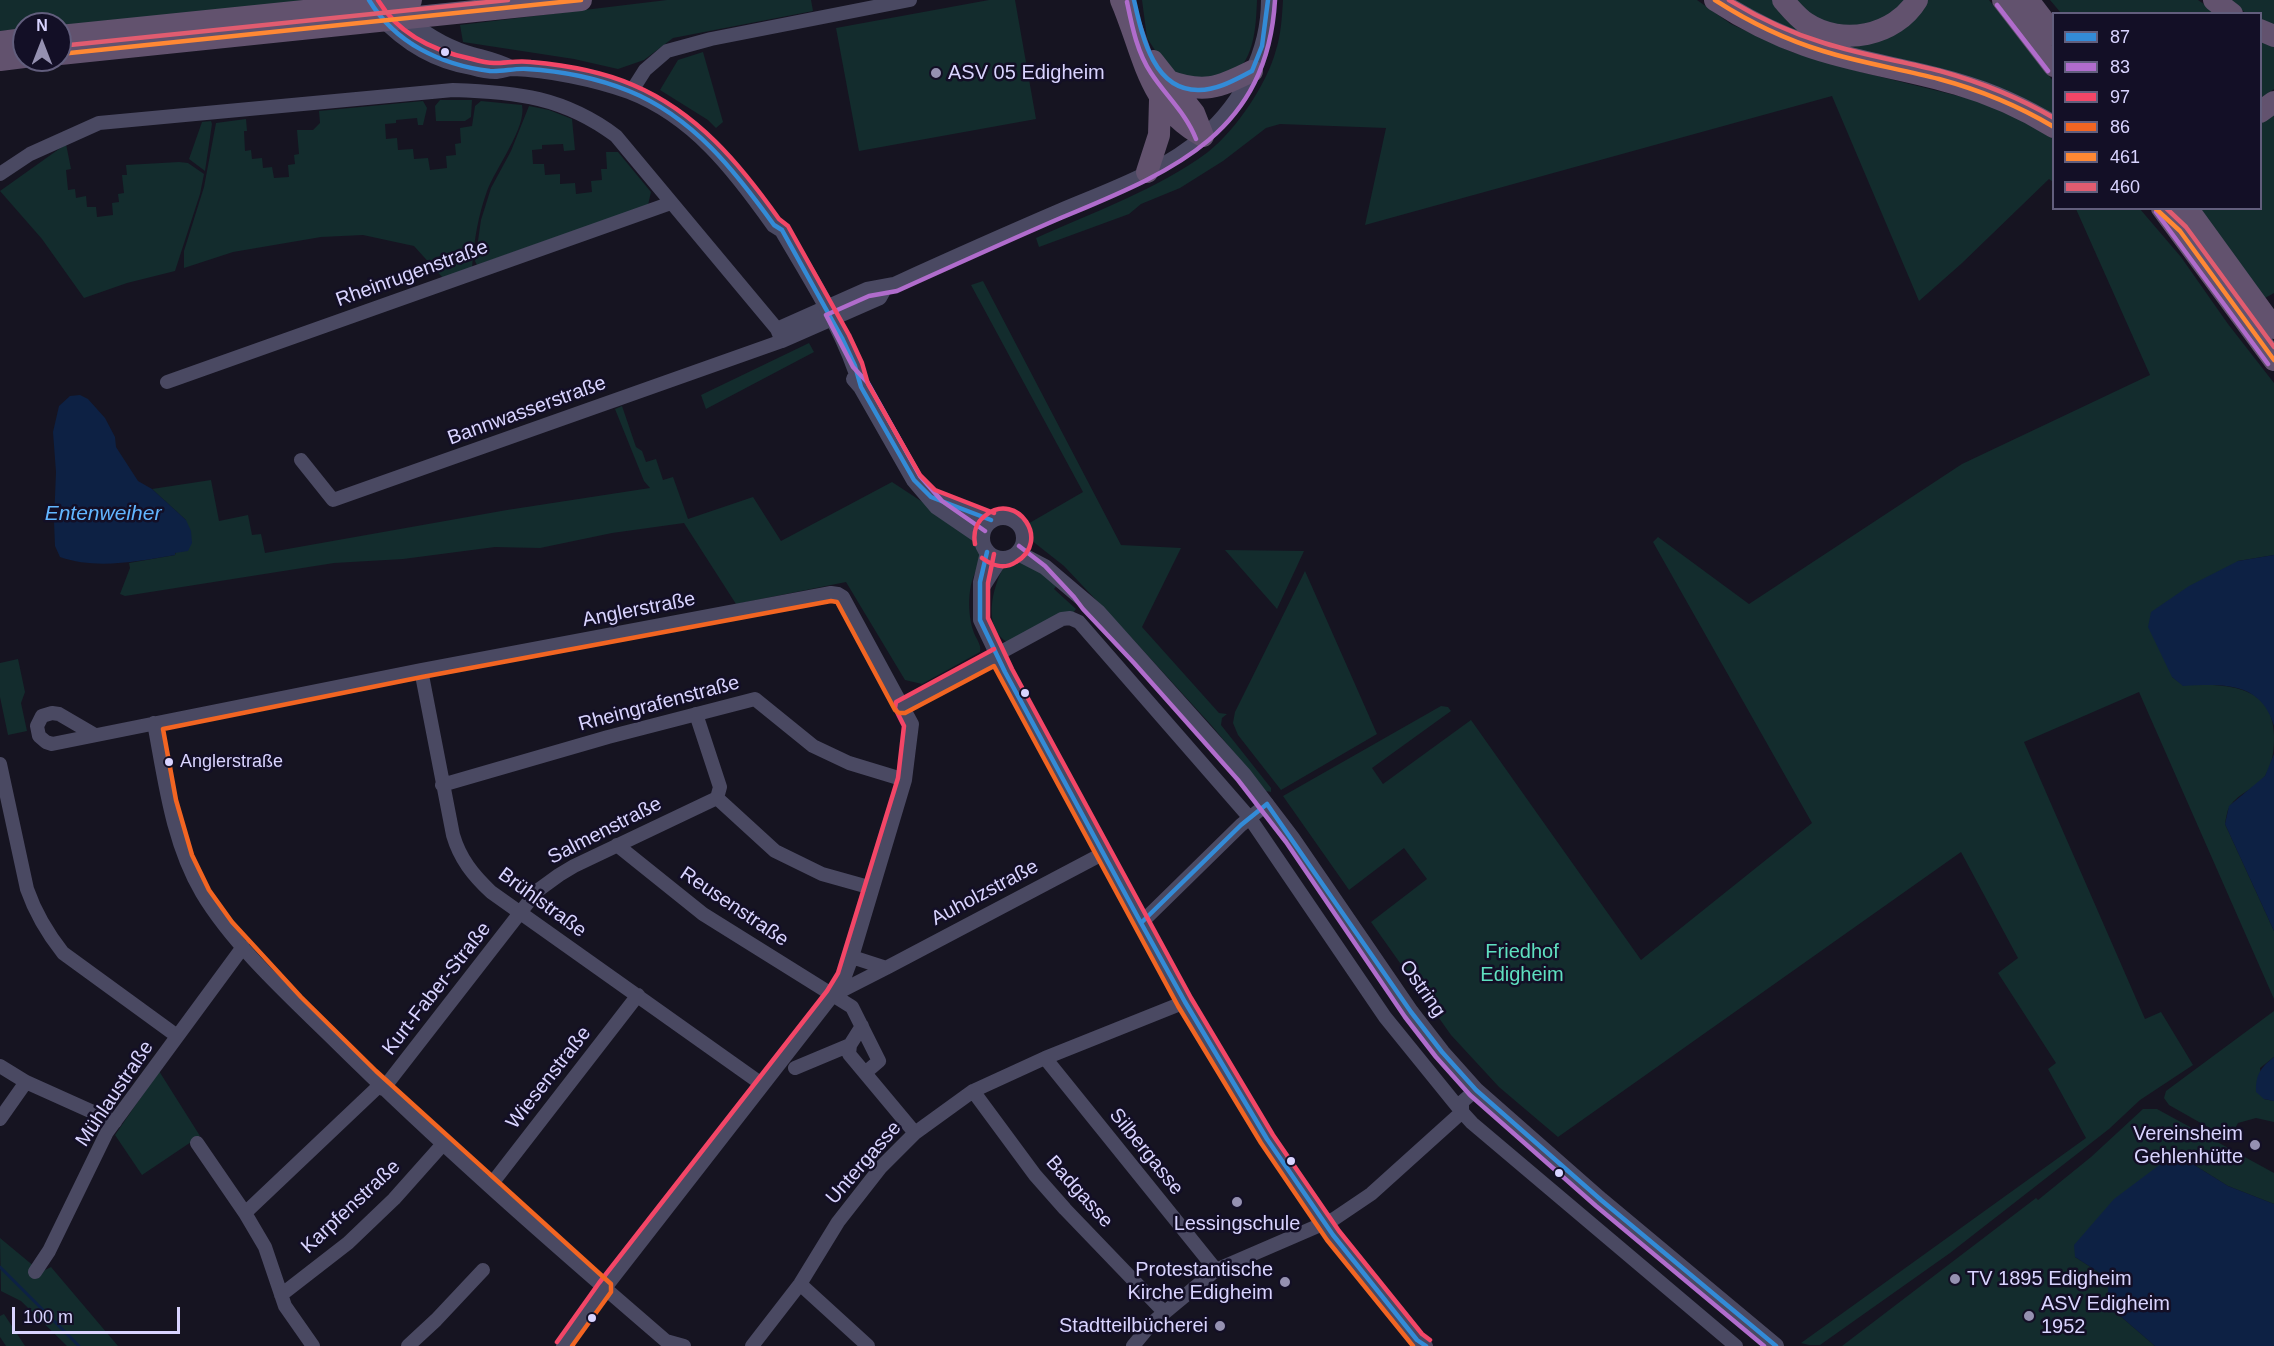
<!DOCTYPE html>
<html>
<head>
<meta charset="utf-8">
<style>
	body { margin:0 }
	#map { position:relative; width:2274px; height:1346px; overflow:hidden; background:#161421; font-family:Arial,sans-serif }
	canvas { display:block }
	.legend { position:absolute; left:2052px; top:12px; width:210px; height:198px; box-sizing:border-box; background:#130f26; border:2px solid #625e7d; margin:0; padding:8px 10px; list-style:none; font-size:18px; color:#d9d4ff }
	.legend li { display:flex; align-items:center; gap:12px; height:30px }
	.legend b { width:30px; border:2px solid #625e7d }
	.north { position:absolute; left:12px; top:12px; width:60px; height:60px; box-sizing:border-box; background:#130f26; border:2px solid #625e7d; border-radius:50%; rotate:0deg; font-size:16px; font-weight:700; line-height:24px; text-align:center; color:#d9d4ff }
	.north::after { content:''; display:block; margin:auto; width:21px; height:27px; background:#9591b1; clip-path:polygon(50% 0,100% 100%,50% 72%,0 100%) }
	.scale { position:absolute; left:12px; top:1307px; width:168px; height:27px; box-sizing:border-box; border:3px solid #d9d4ff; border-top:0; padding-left:8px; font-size:18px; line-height:21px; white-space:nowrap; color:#d9d4ff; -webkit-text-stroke:4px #130f26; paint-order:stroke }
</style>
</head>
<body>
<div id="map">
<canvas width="2274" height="1346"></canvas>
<ul class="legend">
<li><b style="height:8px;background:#338bd7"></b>87</li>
<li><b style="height:8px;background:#b06ccc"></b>83</li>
<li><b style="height:8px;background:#f34667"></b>97</li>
<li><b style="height:8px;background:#f26522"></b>86</li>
<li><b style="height:8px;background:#ff8834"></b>461</li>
<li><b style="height:8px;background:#e15c70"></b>460</li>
</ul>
<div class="north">N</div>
<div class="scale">100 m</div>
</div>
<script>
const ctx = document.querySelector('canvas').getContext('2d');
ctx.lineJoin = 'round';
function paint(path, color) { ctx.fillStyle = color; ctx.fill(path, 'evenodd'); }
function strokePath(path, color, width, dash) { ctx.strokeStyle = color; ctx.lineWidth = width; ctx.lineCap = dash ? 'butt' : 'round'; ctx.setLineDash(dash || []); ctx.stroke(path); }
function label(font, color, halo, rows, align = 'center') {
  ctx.font = font + ' Arial,sans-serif'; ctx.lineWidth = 5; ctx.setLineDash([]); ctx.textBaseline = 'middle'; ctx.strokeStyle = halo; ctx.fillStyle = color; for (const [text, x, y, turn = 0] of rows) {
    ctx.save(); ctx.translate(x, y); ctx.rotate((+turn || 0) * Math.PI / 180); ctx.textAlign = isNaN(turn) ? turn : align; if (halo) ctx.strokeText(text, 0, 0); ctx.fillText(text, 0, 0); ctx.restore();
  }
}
const green = new Path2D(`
	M0 0H313L60 26V24H24V29L0 31Z
	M667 0H811L813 11 673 38 644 60 618 69 574 59 463 42 460 25Z
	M989 0H1015L1036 119 859 151 836 28Z
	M1142 0H1257C1256 25 1255 68 1225 77 1213 81 1196 79 1183 80L1164 64 1147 38Z
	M1283 0H1697L1731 24 1792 52 1861 72 1983 102 2033 125 2053 139V182L2049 179 1961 264 1919 301 1832 96 1365 225 1386 128 1280 124 1266 128 1223 161 1180 188 1141 204 1129 214 1039 247 1036 238C1093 212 1157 190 1208 152 1236 130 1267 84 1276 50 1281 35 1282 16 1283 0Z
	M1728 0H1989L2053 81V119L1805 39Z
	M2050 0H2198L2217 13H2061Z
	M2227 0H2274V27L2261 21 2260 14 2246 13Z
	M2260 39 2274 44V89L2260 100Z
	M703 52 723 122 716 128 708 120 660 90 678 60Z
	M440 100H472L471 117 465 121H436L435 106Z
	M423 101 427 108 423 125H418L417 118 396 120V123L385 124 386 139 397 138 398 150 413 149 414 159 428 158 430 170 447 168 446 156 456 155 455 144 461 143 460 128 472 126 475 106 481 101 522 105C527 127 495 169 487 191 478 216 474 241 472 268L443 278 414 246 363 235 321 237 233 252 184 268V251L204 187 216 123 246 119 247 131H244L245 151 251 150 252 159 262 158 263 168 272 167 274 178 289 177 288 165 295 164 294 155 299 154 297 130H313L320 123 319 111Z
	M529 106 549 110 572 119 575 150 564 151 563 144 542 145V149L532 150 533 164H544L545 175 560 174V184L575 183 576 194 592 192 591 181 602 180 601 169H607L606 152H618L651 192 648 205 477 265 475 261 481 220 491 188 511 151Z
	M2274 114V293L2265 298 2199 209 2260 208 2261 122Z
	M211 121 212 124 205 171 189 159 202 122Z
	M66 144 71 169 66 170 68 190 75 189 76 198 86 196 87 207H96L97 217 113 215 112 203 119 202 118 194 124 193 122 175H127L126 165 179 162 188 163 204 174 200 194 175 271 127 283 84 298 42 239 0 191Z
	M2076 209H2140L2181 257 2228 324 2274 383V555L2238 561 2172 677 2183 685C2222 684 2274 683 2274 736 2274 749 2273 764 2265 776 2257 788 2238 793 2230 806 2227 810 2226 819 2225 824L2274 931V999L2139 692 2024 742 2145 1019 2161 1012 2193 1065 2140 1100 2109 1129 1950 1253 1820 1345H1809L1801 1343 2086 1138 2048 1069 2056 1063 1998 973 2018 958 1961 852 1558 1137 1499 1087 1451 1035 1371 922 1427 879 1404 848 1349 890 1283 796 1441 706 1448 707 1451 711 1372 768 1383 784 1471 720 1641 960 1812 823 1653 542 1658 537 1749 604 1962 464 2150 375Z
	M983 281 1121 545 1181 548 1142 627 1219 713 1227 714 1222 718 1221 725 1271 788V792L1266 791 1212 726 1129 635 1064 566 1031 540 1026 525 1083 492 971 285Z
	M809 343 814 352 706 409 701 395Z
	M622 406 636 447 642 451 646 462 656 459 663 480 673 477 688 519 753 497 781 541 892 482 976 537 982 554V563C967 577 967 611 973 630 975 638 982 644 980 652L922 684 905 680 846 582 736 604 684 523 612 533 540 548 495 547 403 559 334 563 125 596 120 594 130 568 129 563 175 555 186 520 152 489 211 480 219 521 248 515 252 535 261 534 265 553 507 510 650 488 644 481 615 409Z
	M1225 550 1304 551 1277 609Z
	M1026 560 1059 583 1054 589 1076 609 1073 613 1008 643C982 627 992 589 1004 566Z
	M1305 571 1377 734 1281 790 1238 735 1233 723 1235 712Z
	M18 659 25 692 21 703 27 731 8 735 0 697V663Z
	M2274 1011V1057L2260 1068 2264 1099 2274 1101V1122L2256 1118 2238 1123 2229 1139 2169 1105 2164 1098 2166 1091Z
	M159 1071 200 1136 142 1175 115 1135Z
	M2143 1109H2157L2274 1173V1204L2228 1186 2183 1158 2075 1257 2103 1275 2108 1284V1299L2111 1308 2155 1346H1842L2036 1198 2038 1200 2091 1157Z
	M0 1238 41 1272 51 1267 118 1346H67L21 1301 1 1291Z
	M4 1314 25 1346H6L0 1337V1316Z`);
const water = new Path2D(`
	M80 395 88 399 105 418 115 437 116 447 138 481 152 489 186 520 191 531 192 543 188 551 175 553V555C138 561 97 570 60 557L55 546 54 521 56 472 53 432 59 406 70 396Z
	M2274 555V726C2261 681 2222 684 2183 686L2172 677 2148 627 2151 612 2189 586 2238 561Z
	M2274 754V931L2225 824 2229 806 2265 776Z
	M2274 1057V1101L2264 1099 2256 1092C2255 1075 2261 1067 2274 1057Z
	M2170 1157 2183 1158 2228 1186 2274 1204V1346H2155L2111 1308 2108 1299V1284L2103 1275 2075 1257 2074 1245 2114 1199Z`);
const stream = new Path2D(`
	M0 1267 79 1346`);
const minor = new Path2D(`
	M631 92 645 70 667 51 711 39 910 0
	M0 174 30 154 99 123 453 90C517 92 564 97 616 136L777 329 782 341 333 500 301 460
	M777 329 867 289 894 284C949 259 1005 234 1061 210 1108 190 1164 171 1203 136 1242 102 1268 52 1268 0
	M782 341 880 298 886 287
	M167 382 671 203
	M987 552 980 582V620L1005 672 1141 923 1185 1002 1267 1139 1333 1235 1417 1340 1426 1346
	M982 589 1001 559
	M421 670 453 835C460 859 473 875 491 892L763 1085
	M902 706 1062 619 1070 618 1079 622 1249 817 1385 1017 1462 1112 1472 1123 1736 1346
	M696 714 720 787 717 798
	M154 723C165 781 172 842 202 893 233 945 289 996 332 1038 439 1144 552 1243 666 1341L684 1346
	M95 735 59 714 52 713 42 716 37 726 39 736 46 742 52 744 421 670 831 593 838 594 843 597 912 724 905 780 852 957 845 976 833 995 605 1288 563 1346
	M0 764 27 889C35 912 48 934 63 953L177 1036
	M442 785 608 737 755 699 813 746 849 763 905 780
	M617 845 703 914 852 1007 879 1061 865 1073
	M1141 923 1241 825 1267 804
	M852 957 886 968 1104 853
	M835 994 886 968
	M862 1026 850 1045 849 1054 915 1133
	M1045 1058 1216 1270
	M0 1066 26 1082 115 1122
	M795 1068 850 1045
	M383 1089 537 891 559 875 574 866 717 798 775 851 822 874 872 888
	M973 1091 1035 1175 1065 1209 1164 1312
	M0 1119 26 1082
	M197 1143 245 1213 265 1247 285 1306 313 1346
	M490 1186 638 995
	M245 1213 380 1085
	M35 1272 49 1251 107 1132 243 947
	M800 1284 868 1346
	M281 1295 348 1243 394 1199 443 1144
	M408 1346 436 1320 483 1270
	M752 1346 800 1284 838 1222 881 1167 915 1133 973 1091 1045 1058 1185 1002
	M1133 1346 1152 1323 1216 1270 1334 1219 1371 1194 1462 1112V1102L1476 1090`);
const tertiary = new Path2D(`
	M400 14C420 31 441 45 466 53 482 58 496 60 511 68
	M379 15C405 43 434 61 472 67 479 69 488 71 495 71 501 71 507 68 513 68 547 69 596 79 629 91 694 116 735 170 774 225L782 230C811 280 845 331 861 387
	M854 379 861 387 914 480 937 507 981 537
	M939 499 991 520
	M982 538a21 21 0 1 1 42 0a21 21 0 1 1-42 0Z
	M1018 553 1045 567 1098 612 1244 775 1292 838 1411 1012 1442 1052 1476 1090 1601 1200 1776 1346`);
const trunk = new Path2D(`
	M1121 0C1144 53 1147 106 1203 136
	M1715 0C1744 19 1773 34 1805 45 1855 63 1908 69 1957 84 1992 94 2023 108 2054 127
	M1783 0C1790 8 1797 17 1806 23 1842 47 1895 36 1917 0
	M2003 0 2054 66
	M2028 0 2054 34
	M2214 0 2232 14
	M2260 30 2274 36
	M60 36 411 0
	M0 42 24 39
	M60 54 581 0
	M0 60 24 57
	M1153 61 1194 113 1203 136
	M1166 80C1203 94 1218 88 1252 71
	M2260 112 2274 102
	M1147 172 1159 135 1160 100
	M2162 208 2274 360
	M2187 208 2274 328`);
const bus1 = new Path2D(`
	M369 0C395 43 441 65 490 71 502 72 514 68 527 69 561 71 597 78 629 91 693 117 735 171 774 225L782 230 842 338 855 366 861 387 914 480 931 497 991 520
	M1134 0C1142 35 1153 91 1199 90 1218 90 1236 79 1252 71L1262 46 1268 0
	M987 552 980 582V620L1005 672 1141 923 1185 1002 1267 1139 1333 1235 1417 1340 1426 1346
	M1267 804 1411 1012 1442 1052 1476 1090 1601 1200 1776 1346
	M1141 923 1241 825 1267 804`);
const bus2 = new Path2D(`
	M1127 2C1132 26 1137 52 1151 73 1166 96 1186 113 1196 139
	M1997 5 2048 71
	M2156 212 2268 364
	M985 531 942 501 920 476 868 383 853 367 826 315 869 296 897 291C950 267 1003 243 1056 220 1165 174 1267 138 1275 0
	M1019 546 1045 566 1074 597 1083 609 1134 663 1238 780 1286 842 1405 1017 1436 1057 1470 1095 1596 1206 1764 1346`);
const bus3 = new Path2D(`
	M378 0C398 34 434 51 472 59 479 61 487 63 494 63 507 63 518 60 531 62 565 65 601 71 633 85 697 112 740 164 779 219L788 226 849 335 862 363 868 384 920 475 935 490 994 513
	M975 544C973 533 976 522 986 515 1017 491 1052 541 1016 562 1004 570 993 566 982 558
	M994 554 988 583V618L1012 669 1148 919 1191 998 1273 1135 1339 1231 1422 1334 1430 1340
	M557 1342 599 1283 827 991 838 973 898 778 904 726 895 708 896 702 994 649`);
const bus4 = new Path2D(`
	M572 1346 611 1292V1284L376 1071 301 997 232 922 209 890 192 855 176 800 163 729 422 677 831 601 837 602 895 710 899 713H905L994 666 1178 1006 1261 1143 1327 1240 1413 1346`);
const bus5 = new Path2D(`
	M1715 0C1749 22 1784 39 1823 51 1861 63 1901 69 1939 79 1980 90 2017 105 2054 127
	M60 54 581 0
	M2155 208 2180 231 2274 360`);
const bus6 = new Path2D(`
	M1729 0C1759 18 1791 33 1824 43 1862 55 1901 61 1940 71 1980 82 2018 97 2054 118
	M60 46 508 0
	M2166 208 2186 227 2274 347`);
const markers = [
	[445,52,5,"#d9d4ff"],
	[936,73,6,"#9591b1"],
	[1025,693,5,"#d9d4ff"],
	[169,762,5,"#d9d4ff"],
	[2255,1145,6,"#9591b1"],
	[1291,1161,5,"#d9d4ff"],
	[1559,1173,5,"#d9d4ff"],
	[1237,1202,6,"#9591b1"],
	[1955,1279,6,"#9591b1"],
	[1285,1282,6,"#9591b1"],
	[2029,1316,6,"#9591b1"],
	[592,1318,5,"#d9d4ff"],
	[1220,1326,6,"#9591b1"]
];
const busNames = [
	["Anglerstraße",180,762]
];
const poiNames = [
	["ASV 05 Edigheim",948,73],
	["Vereinsheim",2243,1134,"right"],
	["Gehlenhütte",2243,1157,"right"],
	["Lessingschule",1237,1224,"center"],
	["Protestantische",1273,1270,"right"],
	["Kirche Edigheim",1273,1293,"right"],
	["TV 1895 Edigheim",1967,1279],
	["ASV Edigheim",2041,1304],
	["1952",2041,1327],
	["Stadtteilbücherei",1208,1326,"right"]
];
const streetNames = [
	["Rheinrugenstraße",412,274,-20],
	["Bannwasserstraße",527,411,-20],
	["Anglerstraße",639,610,-11],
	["Rheingrafenstraße",659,704,-15],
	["Salmenstraße",605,831,-27],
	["Auholzstraße",985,893,-28],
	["Brühlstraße",542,903,36],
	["Reusenstraße",734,907,34],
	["Kurt-Faber-Straße",437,989,-52],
	["Ostring",1422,989,55],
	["Wiesenstraße",549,1078,-52],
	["Mühlaustraße",115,1094,-56],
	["Silbergasse",1146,1152,51],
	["Untergasse",864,1163,-49],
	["Badgasse",1079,1192,48],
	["Karpfenstraße",351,1207,-43]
];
const parkNames = [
	["Friedhof",1522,952],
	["Edigheim",1522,975]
];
const waterNames = [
	["Entenweiher",103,514]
];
paint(green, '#132c2d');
paint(water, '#0d2144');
strokePath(stream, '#0d2144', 3);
strokePath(minor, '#4a4962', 14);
strokePath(tertiary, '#4a4962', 16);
strokePath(trunk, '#62526e', 22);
strokePath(bus1, '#338bd7', 4.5);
strokePath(bus2, '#b06ccc', 4.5);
strokePath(bus3, '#f34667', 4.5);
strokePath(bus4, '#f26522', 4.5);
strokePath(bus5, '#ff8834', 4.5);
strokePath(bus6, '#e15c70', 4.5);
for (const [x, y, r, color] of markers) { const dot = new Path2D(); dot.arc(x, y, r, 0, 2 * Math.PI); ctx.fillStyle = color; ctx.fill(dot); strokePath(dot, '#130f26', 2); }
label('18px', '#d9d4ff', '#130f26', busNames, 'left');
label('20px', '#d9d4ff', '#130f26', poiNames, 'left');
label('20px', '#d9d4ff', '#130f26', streetNames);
label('20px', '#5fe0c0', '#130f26', parkNames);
label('italic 21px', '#62b6ff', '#130f26', waterNames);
</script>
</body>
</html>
